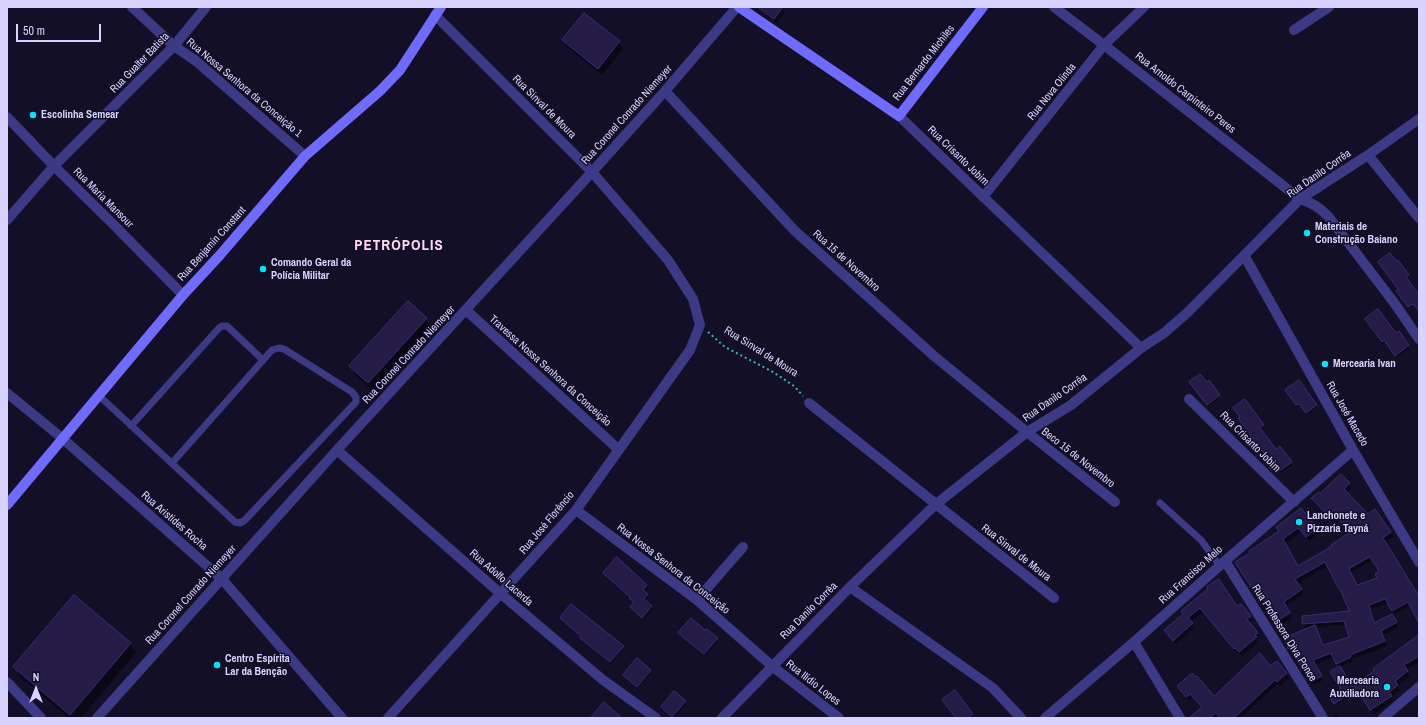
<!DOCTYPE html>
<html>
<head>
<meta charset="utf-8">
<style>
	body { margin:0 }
	#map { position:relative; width:1426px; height:725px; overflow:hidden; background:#130f26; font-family:"Archivo Narrow",sans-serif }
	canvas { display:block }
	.frame { position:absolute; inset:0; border:8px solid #d9d4ff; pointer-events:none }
	.north { position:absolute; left:16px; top:669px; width:40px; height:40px; -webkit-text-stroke:3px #130f26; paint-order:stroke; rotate:0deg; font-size:11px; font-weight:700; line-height:16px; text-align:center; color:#d9d4ff }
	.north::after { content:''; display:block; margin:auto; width:14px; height:18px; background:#d9d4ff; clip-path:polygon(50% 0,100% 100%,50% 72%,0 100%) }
	.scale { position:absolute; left:16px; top:24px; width:85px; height:18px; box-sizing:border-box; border:2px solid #d9d4ff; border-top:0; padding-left:5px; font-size:12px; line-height:14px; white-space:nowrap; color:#d9d4ff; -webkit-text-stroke:3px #130f26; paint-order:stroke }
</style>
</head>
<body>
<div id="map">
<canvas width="1426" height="725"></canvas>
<div class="frame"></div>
<div class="north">N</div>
<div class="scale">50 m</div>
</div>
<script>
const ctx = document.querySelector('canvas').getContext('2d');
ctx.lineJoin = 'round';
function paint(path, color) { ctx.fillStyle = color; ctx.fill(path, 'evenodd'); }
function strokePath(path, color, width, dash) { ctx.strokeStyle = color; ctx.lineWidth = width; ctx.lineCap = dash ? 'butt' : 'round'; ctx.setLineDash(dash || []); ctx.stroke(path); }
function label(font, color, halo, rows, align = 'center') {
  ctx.font = font + ' "Archivo Narrow",sans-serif'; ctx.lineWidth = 3; ctx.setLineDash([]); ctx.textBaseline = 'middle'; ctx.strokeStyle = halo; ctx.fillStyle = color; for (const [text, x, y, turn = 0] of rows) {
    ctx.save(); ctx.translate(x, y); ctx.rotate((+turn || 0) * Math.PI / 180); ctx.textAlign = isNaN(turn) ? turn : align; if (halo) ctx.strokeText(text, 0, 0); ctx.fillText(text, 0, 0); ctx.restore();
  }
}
const shadow = new Path2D(`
	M756 7H781L785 12 777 23Z
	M584 14 619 42 623 49 602 75 567 47 563 40Z
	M1398 261 1409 277 1406 280 1419 295V310L1415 305 1410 308 1399 293 1400 290 1396 263Z
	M426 319 432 328 374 392 356 376 351 366Z
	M1367 321 1396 335 1398 333 1409 348 1397 357 1386 342 1383 344Z
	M1192 384H1207L1220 397 1209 406Z
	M1287 392 1316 405 1317 407 1307 414 1301 405 1298 407Z
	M1240 420 1263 425 1264 427 1260 430 1276 450 1280 448 1292 465 1280 473Z
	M1349 484 1351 488 1346 493 1368 515 1390 532 1393 537 1384 542 1419 596V620L1411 605 1395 614 1388 603 1371 609 1375 624 1392 615 1398 627 1383 635 1387 646 1352 659 1353 661 1340 667 1355 693 1336 705 1331 697 1342 690 1339 667 1334 657 1314 665 1323 680 1314 685 1294 651 1291 652 1289 648 1312 627 1306 628 1303 624 1350 612 1343 592 1328 566 1297 584 1303 594 1285 606 1292 618 1280 625 1268 603 1263 606 1237 562 1251 554 1280 532 1301 509 1319 533 1309 541 1302 532 1284 544 1297 567 1334 546 1350 533 1339 520 1335 524 1314 503 1312 499ZM1373 560 1380 572 1378 578 1357 586 1350 573ZM1346 625 1350 638 1324 646 1315 627Z
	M604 574 646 586 648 588 644 592 648 597 645 601 653 608 644 619 631 607 635 603Z
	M1210 590 1250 616 1252 620 1249 623 1259 638 1257 640V643L1242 656 1238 652 1237 653 1203 612 1190 622 1194 628 1176 644 1165 631Z
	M74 597 130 644 136 653 81 718H69L20 677 15 667Z
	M705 632 718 641 706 655 681 635Z
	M1419 636V662L1406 670 1410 676 1397 686 1400 690 1391 697 1393 701 1374 714 1358 690 1375 671Z
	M581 638 623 647 624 649 611 664Z
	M1277 662 1289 678 1280 686 1278 683 1241 718H1193L1202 708 1193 697 1189 701 1178 686 1214 697 1270 667Z
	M650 670 651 672 638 688 624 675Z
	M955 692 972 715 974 718H956L946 705Z
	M685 702 686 704 674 718 662 707Z
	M1336 713 1340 718H1331Z`);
const building = new Path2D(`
	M758 7H783L774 19Z
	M584 13 620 41 598 69 562 40Z
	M1390 253 1396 261 1398 260 1409 275 1406 277 1419 295V311L1413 304 1408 307 1396 291 1398 289 1378 262Z
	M408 301 427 318 368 383 349 366Z
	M1378 309 1396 333 1399 331 1409 345 1395 356 1384 340 1382 342 1365 319Z
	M1200 374 1207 382 1209 380 1220 395 1207 405 1189 382Z
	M1299 380 1317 405 1306 413 1299 404 1296 405 1285 390Z
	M1245 399 1264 425 1260 428 1276 449 1280 446 1292 462 1278 472 1238 418 1240 417 1233 408Z
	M1341 474 1350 483 1344 489 1368 514 1375 509 1391 532 1383 538 1419 596V623L1408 602 1392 611 1385 599 1369 605 1374 623 1392 614 1397 622 1381 631 1385 641 1350 655 1351 657 1336 664 1331 653 1313 660 1322 676 1311 682 1301 665H1300L1291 647 1288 649 1284 638 1315 625 1323 645 1349 637 1344 621 1302 624V616L1349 611 1340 589H1339L1325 562 1295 579 1302 589 1284 602 1290 613 1277 621 1264 600 1260 602 1235 562 1250 553 1249 551 1279 531 1276 527 1301 508 1317 528 1306 537 1298 528 1283 539 1298 566 1332 546 1331 545 1350 532 1336 517 1332 520 1311 498 1319 492 1320 493ZM1370 557 1379 571 1375 574 1377 578 1357 585 1349 569Z
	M617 557 647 585 643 590 648 594 644 599 652 606 642 618 630 607 634 602 629 598 630 597 603 573Z
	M1219 579 1237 606 1241 604 1251 616 1247 619 1258 633 1255 635 1257 637 1239 652 1235 648 1234 649 1200 608 1188 618 1193 623 1173 641 1164 630 1183 614 1181 611 1208 589 1207 587Z
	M74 595 131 643 70 715 13 667Z
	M571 604 624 646 610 662 580 638 581 636 560 618Z
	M691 618 705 630 707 629 718 638 704 654 678 633Z
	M1419 635V656L1404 665 1408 671 1395 681 1398 685 1389 692 1392 696 1370 710 1354 685 1374 671 1373 669Z
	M1260 653 1270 666 1277 661 1287 673 1277 682 1275 680 1234 718H1220L1216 713 1210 718H1189L1202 707 1190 694 1186 697 1177 686 1192 673 1196 677 1197 676 1214 696Z
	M637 658 651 670 637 687 623 675Z
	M1340 666 1355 691 1334 704 1329 697 1341 689 1330 672Z
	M955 690 973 714 968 718H956L942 700Z
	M674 691 686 701 672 717 661 707Z
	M604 702 622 718H591Z`);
const path = new Path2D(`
	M708 332 725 347 773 372 794 386 803 396`);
const lane = new Path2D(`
	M98 395 108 404 235 522 240 523 244 521 356 402V397L352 392 284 349 279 348 272 350 172 463
	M131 426 219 328 222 326H227L263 360
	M1160 503 1201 540 1220 566`);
const street = new Path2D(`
	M132 7 174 46 196 61 305 156
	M1054 7 1104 45 1300 199C1312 203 1319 207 1328 216L1395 304 1419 339
	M1294 30 1329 7
	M665 91 795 231 934 356 1027 432 1115 502
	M899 116 1141 348
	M7 117 54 166 113 224 183 295
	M1368 155 1419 218
	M983 197 1104 45 1144 7
	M7 220 54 166 174 46 206 7
	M1244 255 1353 450 1419 562
	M466 310 618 449
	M7 393 62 438 222 579 342 718
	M1189 399 1294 502
	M809 403 1054 598
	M337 450 501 594 603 680 656 718
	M576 510 697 600 772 666 839 718
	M1225 561 1323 718
	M850 587 993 688 1021 718
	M697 600 743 547
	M1134 642 1180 718
	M7 682 41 718
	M97 718 337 450 592 172 665 91 737 7
	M388 718 576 510 690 350 700 325 693 299 668 260 592 172 435 15
	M722 718 850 587 935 505 1027 432 1071 405 1141 348 1164 333 1187 313 1300 199 1368 155 1419 119
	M1045 718 1134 642 1225 561 1353 450
	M1383 718 1419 687`);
const secondary = new Path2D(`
	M739 7 899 116 983 7
	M7 505 183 295 220 255 305 156 380 91 400 70 441 7`);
const markers = [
	[33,115,4,"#00e5ff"],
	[1307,233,4,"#00e5ff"],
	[263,269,4,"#00e5ff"],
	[1325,364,4,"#00e5ff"],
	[1299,522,4,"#00e5ff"],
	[217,665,4,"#00e5ff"],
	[1387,687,4,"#00e5ff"]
];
const streetNames = [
	["Rua Gualter Batista",140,63,-46],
	["Rua Bernardo Michiles",924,63,-52],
	["Rua Nossa Senhora da Conceição 1",244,88,40],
	["Rua Nova Olinda",1052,92,-51],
	["Rua Arnoldo Carpinteiro Peres",1185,93,38],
	["Rua Sinval de Moura",544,107,45],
	["Rua Coronel Conrado Niemeyer",627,115,-48],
	["Rua Crisanto Jobim",958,156,44],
	["Rua Danilo Corrêa",1319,174,-35],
	["Rua Maria Mansour",103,198,45],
	["Rua Benjamín Constant",212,244,-48],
	["Rua 15 de Novembro",846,261,42],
	["Rua Sinval de Moura",761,352,32],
	["Rua Coronel Conrado Niemeyer",409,355,-47],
	["Travessa Nossa Senhora da Conceição",550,371,42],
	["Rua Danilo Corrêa",1055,398,-35],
	["Rua José Macedo",1347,414,60],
	["Rua Crisanto Jobim",1250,442,45],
	["Beco 15 de Novembro",1078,458,38],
	["Rua Aristides Rocha",174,521,41],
	["Rua José Florêncio",547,523,-50],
	["Rua Sinval de Moura",1016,553,38],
	["Rua Nossa Senhora da Conceição",673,569,38],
	["Rua Francisco Melo",1191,575,-42],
	["Rua Adolfo Lacerda",501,578,41],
	["Rua Coronel Conrado Niemeyer",191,595,-48],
	["Rua Danilo Corrêa",809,611,-45],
	["Rua Professora Diva Ponce",1284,633,58],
	["Rua Ilídio Lopes",813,683,38]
];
const poiNames = [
	["Escolinha Semear",41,115],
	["Materiais de",1315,227],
	["Construção Baiano",1315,240],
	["Comando Geral da",271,263],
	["Polícia Militar",271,276],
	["Mercearia Ivan",1333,364],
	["Lanchonete e",1307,516],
	["Pizzaria Tayná",1307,529],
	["Centro Espírita",225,659],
	["Lar da Benção",225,672],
	["Mercearia",1379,681,"right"],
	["Auxiliadora",1379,694,"right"]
];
const districtNames = [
	["PETRÓPOLIS",399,246]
];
paint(shadow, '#0007');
paint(building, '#241b47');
strokePath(building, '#3b2d73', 1);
strokePath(path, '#2fb8b0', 2, [2, 3]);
strokePath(lane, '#3d3a85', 7);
strokePath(street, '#3d3a85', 10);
strokePath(secondary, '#6f6bff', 10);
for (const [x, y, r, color] of markers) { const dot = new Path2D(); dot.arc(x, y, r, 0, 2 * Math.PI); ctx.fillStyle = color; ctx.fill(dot); strokePath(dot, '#130f26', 1.5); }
label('11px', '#d9d4ff', '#130f26', streetNames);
label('bold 11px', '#d9d4ff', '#130f26', poiNames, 'left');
ctx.letterSpacing = '1px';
label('bold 15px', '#ffd6f0', '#130f26', districtNames);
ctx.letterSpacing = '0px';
</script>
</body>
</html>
